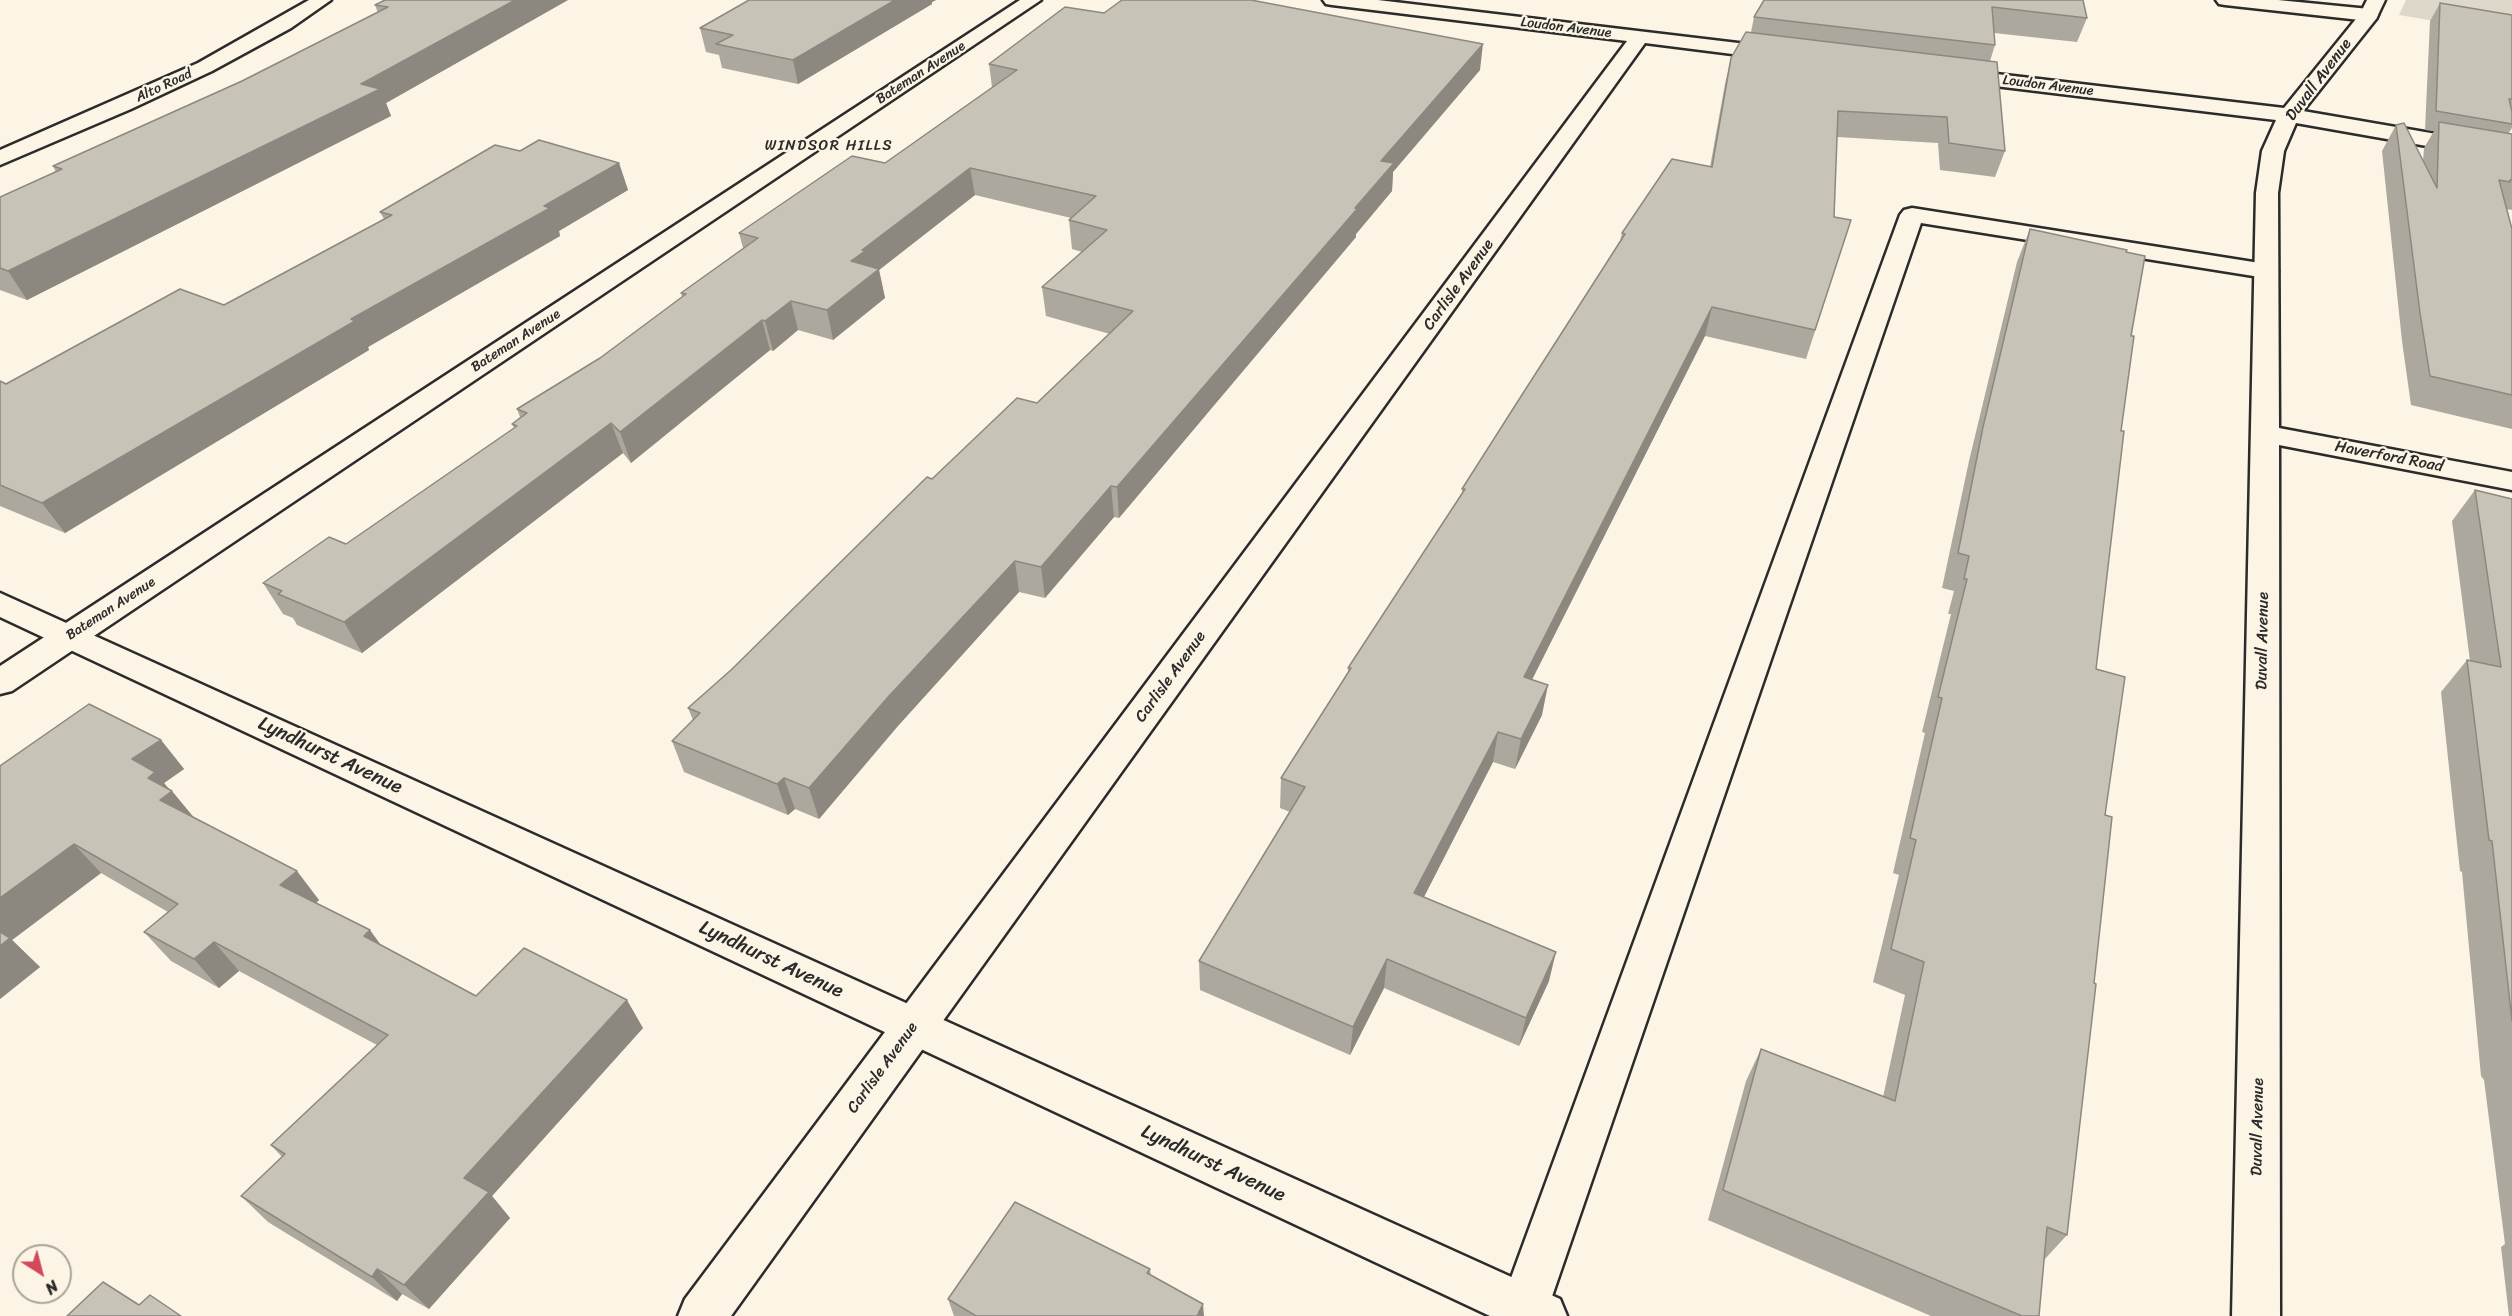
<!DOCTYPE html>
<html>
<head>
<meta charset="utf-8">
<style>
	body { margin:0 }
	#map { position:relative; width:2512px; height:1316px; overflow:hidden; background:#fcf5e5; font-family:Sriracha,sans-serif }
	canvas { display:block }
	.north { position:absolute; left:12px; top:1244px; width:60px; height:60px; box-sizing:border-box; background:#fcf5e5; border:2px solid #a8a49b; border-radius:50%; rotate:144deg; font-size:16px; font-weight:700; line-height:24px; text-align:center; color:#2b2b2b }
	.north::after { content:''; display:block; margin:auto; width:21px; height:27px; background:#d1495b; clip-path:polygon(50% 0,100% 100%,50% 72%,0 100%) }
</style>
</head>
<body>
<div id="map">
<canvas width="2512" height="1316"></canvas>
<div class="north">N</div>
</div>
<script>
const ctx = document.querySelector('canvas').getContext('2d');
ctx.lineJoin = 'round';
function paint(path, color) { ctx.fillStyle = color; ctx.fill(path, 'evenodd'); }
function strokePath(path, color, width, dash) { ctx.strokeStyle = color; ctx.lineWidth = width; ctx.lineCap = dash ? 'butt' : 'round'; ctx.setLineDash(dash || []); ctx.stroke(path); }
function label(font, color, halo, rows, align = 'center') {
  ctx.font = font + ' Sriracha,sans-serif'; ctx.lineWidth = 4.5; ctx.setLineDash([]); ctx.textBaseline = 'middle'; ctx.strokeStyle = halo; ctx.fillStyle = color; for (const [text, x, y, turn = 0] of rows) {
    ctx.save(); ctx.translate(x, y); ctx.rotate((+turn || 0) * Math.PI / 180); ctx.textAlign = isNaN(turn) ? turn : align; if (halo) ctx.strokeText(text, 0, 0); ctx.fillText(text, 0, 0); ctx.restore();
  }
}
const green = new Path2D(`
	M2406 0H2512V34L2399 15Z`);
const service = new Path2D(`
	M2216 0H2278L2369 9 2376 11 2378 15 2376 19 2369 21 2225 5 2219 4Z
	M1912 208 2266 264 2275 266 2278 271 2275 276 2266 278 1921 223 1548 1308 1544 1316H1504L1500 1308 1900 215 1904 210Z`);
const minor = new Path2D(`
	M309 0H331L291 28 212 71 131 109 0 165V150L198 63Z
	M1020 0H1041L12 691 0 694V666Z
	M1323 0H1378L1780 48 1787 50 1790 54 1787 58 1780 60 1645 43 731 1316H678L685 1299 1627 41 1332 5 1326 4Z
	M2367 0H2385L2376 19 2303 111 2512 147V161L2296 123 2284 151 2278 193 2279 428 2512 472V490L2279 445 2280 1316H2232L2256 193 2262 151 2276 120 1954 81 1947 79 1944 75 1947 71 1954 69 2284 108 2360 14Z`);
const tertiary = new Path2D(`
	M0 593 1560 1299 1567 1316H1490L0 617Z`);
const wall = new Path2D(`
	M568 0 386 103 391 116 27 300 0 290V197L56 172 53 166 242 81 378 13 375 5Z
	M749 0H936L932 2V4L798 84 722 68 719 55 706 52 700 28Z
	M2083 0 2087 18 2077 42 1994 33 1995 45 1990 61 2005 151 1995 177 1940 170 1938 143 1837 137 1834 217 1851 220 1806 359 1705 336 1532 680 1542 715 1515 769 1493 762 1424 897 1549 981 1519 1046 1384 988 1350 1055 1200 990 1199 961 1290 812 1280 808 1281 778 1348 672V668L1462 494V489L1620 241 1622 233 1710 167 1725 84 1731 58 1751 32 1754 17Z
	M2440 3 2512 15V128L2508 134H2512V210L2507 209 2512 229V429L2411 405 2402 341 2382 151 2396 125 2423 161 2424 148 2434 131 2425 130 2430 21Z
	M989 64 1480 70 1393 172 1392 191 1356 234V237L1119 518 1114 517 1045 598 1019 592 897 727 819 819 795 809 788 815 684 772 672 741 693 720 688 708 731 670 932 479 1037 403 1110 334 1046 316 1042 287 1082 252 1072 249 1069 220 1071 218 975 195 879 270 885 298 833 340 798 330 773 351 770 350 631 463 623 453 362 653 297 625 293 618 283 614 263 583 346 544 514 428 512 424 520 417 517 409 600 358 682 297 681 293 743 248 739 233 885 163 992 87Z
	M520 151 619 163 628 190 559 231 560 236 368 347 369 350 65 533 0 506V381L6 384 224 305 384 219 380 212Z
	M2030 229 2126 252 2131 336 2096 669 2105 815 2067 1235 2044 1260 2039 1316H1931L1708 1220 1746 1081 1761 1049 1883 1097 1905 995 1873 982 1899 875 1893 873 1925 733 1922 732 1951 614H1948L1954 591 1942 588 1969 461 2017 262Z
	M2475 490 2512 499V1316H2509L2501 1247 2505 1244 2484 1080 2481 1076 2462 872 2460 871 2441 692 2467 660 2470 661 2452 521Z
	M161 740 184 769 164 783 194 818 319 900 316 903 381 945 476 996 643 1028 492 1196 510 1218 429 1309 402 1294 397 1301 268 1222 241 1196 282 1157 271 1145 377 1045 239 971 219 988 171 961 144 932 168 912 101 873 12 940 40 967 0 999V766Z
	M1150 1269 1151 1276 1204 1316H954L948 1299Z`);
const shadedWall = new Path2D(`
	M515 0H568L386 103 391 116 27 300 8 271 361 84Z
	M895 0H936L932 2V4L798 84 793 60Z
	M1483 44 1480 70 1393 172 1392 191 1356 234V237L1119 518 1117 487 1355 208 1381 161Z
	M619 163 628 190 559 231 560 236 368 347 369 350 65 533 42 503 351 319 544 206Z
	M970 168 975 195 879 270 885 298 833 340 827 310 851 261 862 250Z
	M791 301 798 330 773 351 765 321Z
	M1712 307 1705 336 1518 707 1524 677Z
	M762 320 770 350 631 463 620 432Z
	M611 423 623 453 362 653 344 622Z
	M1111 486 1114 517 1045 598 1041 567Z
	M1015 561 1019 592 897 727 819 819 809 788 889 696Z
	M1548 685 1542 715 1515 769 1521 739Z
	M1498 732 1493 762 1411 922 1414 893Z
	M161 740 184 769 164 783 171 792 172 791 196 820 160 800 132 759Z
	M784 778 795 809 788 815 777 784Z
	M74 844 101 873 12 940 40 967 0 999V898Z
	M297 871 319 900 303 914 280 885Z
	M370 930 391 959 364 936Z
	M214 942 239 971 219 988 194 959Z
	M1556 952 1549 981 1519 1046 1526 1018Z
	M1387 959 1384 988 1350 1055 1353 1027Z
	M627 1000 643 1028 492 1196 510 1218 429 1309 404 1285 464 1178Z
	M377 1269 402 1294 397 1301 372 1277Z
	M1203 1304 1204 1316H1197Z`);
const building = new Path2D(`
	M385 0H515L361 84 380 89 8 271 0 268V197L62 169 53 166 242 81 388 7 375 5Z
	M749 0H895L793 60 716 44 733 35 700 28Z
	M1122 0H1251L1483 44 1381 161 1394 163 1355 208 1357 209 1117 487 1111 486 1041 567 1015 561 889 696 809 788 784 778 777 784 672 741 700 713 688 708 731 670 927 477 932 479 1017 398 1037 403 1133 311 1042 287 1107 230 1069 220 1096 196 970 168 862 250 865 251 851 261 879 269 827 310 791 301 765 321 762 320 620 432 611 423 344 622 278 594 282 591 263 583 329 537 346 544 517 426 512 424 527 413 517 409 600 358 686 294 681 293 758 238 739 233 852 156 885 163 1017 70 989 64 1065 7 1104 13Z
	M1764 0H2083L2087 18 1992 7 1995 45 1754 17Z
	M2440 3 2512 15V99H2509L2512 112V124L2436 111Z
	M1746 32 1997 62 2005 151 1949 143 1947 117 1838 111 1834 217 1851 220 1815 330 1712 307 1524 677 1548 685 1521 739 1498 732 1414 893 1556 952 1526 1018 1387 959 1353 1027 1199 961 1305 787 1281 778 1351 668H1348L1465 489H1462L1511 412 1625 234 1622 233 1672 159 1712 167 1731 58Z
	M2439 122 2512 134V180H2510V182L2499 180 2512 229V395L2430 376 2420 313 2396 125 2404 123 2437 188Z
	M539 140 619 163 544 206 550 208 351 319 355 321 42 503 0 485V381L6 384 180 289 224 305 392 215 380 212 495 145 520 151Z
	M2030 229 2127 250 2126 252 2145 256 2131 336H2134L2121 431H2124L2096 669 2125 677 2105 815 2112 817 2094 983 2096 984 2067 1235 2047 1227 2039 1316H2022L1723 1190 1761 1049 1895 1101 1924 962 1891 949 1916 840 1910 838 1942 698 1938 697 1967 579H1964L1969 556 1958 553 1983 427Z
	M2475 490 2512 499V1021L2492 841 2489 840 2467 660 2501 667Z
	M89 704 161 740 132 759 155 772 148 778 172 791 160 800 297 871 280 885 370 930 364 936 476 996 524 948 627 1000 464 1178 489 1192 404 1285 377 1269 372 1277 241 1196 285 1154 271 1145 388 1035 214 942 194 959 144 932 178 904 74 844 0 898V766Z
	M0 932 10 938 0 946Z
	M1015 1202 1150 1269 1147 1273 1203 1304 1197 1316H976L948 1299Z
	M103 1282 139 1305 150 1295 181 1316H67Z`);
const farStreetnames = [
	["Loudon Avenue",1566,28,7],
	["Bateman Avenue",921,73,-33],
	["Alto Road",164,86,-25],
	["Loudon Avenue",2048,86,7],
	["Bateman Avenue",516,341,-33],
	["Bateman Avenue",111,609,-33]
];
const farNeighbourhoodnames = [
	["WINDSOR HILLS",829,146]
];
const streetNames = [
	["Duvall Avenue",2319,80,-53],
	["Carlisle Avenue",1459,285,-54],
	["Haverford Road",2389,457,11],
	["Duvall Avenue",2263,641,-89],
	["Carlisle Avenue",1171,677,-54],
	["Carlisle Avenue",883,1068,-54],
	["Duvall Avenue",2258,1127,-89]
];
const nearStreetnames = [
	["Lyndhurst Avenue",330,756,25],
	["Lyndhurst Avenue",771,960,25],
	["Lyndhurst Avenue",1213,1164,25]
];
paint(green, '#ded8ca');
strokePath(service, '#2b2b2b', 5);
strokePath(minor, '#2b2b2b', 5);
strokePath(tertiary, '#2b2b2b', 5);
paint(service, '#fcf5e5');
paint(minor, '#fcf5e5');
paint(tertiary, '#fcf5e5');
paint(wall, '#aca89d');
paint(shadedWall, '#8c8880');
paint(building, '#c8c3b7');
strokePath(building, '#8c8880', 1.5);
label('14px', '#2b2b2b', '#fcf5e5', farStreetnames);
ctx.letterSpacing = '1.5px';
label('15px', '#2b2b2b', '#fcf5e5', farNeighbourhoodnames);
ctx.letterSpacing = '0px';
label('16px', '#2b2b2b', '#fcf5e5', streetNames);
label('20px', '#2b2b2b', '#fcf5e5', nearStreetnames);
</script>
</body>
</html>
